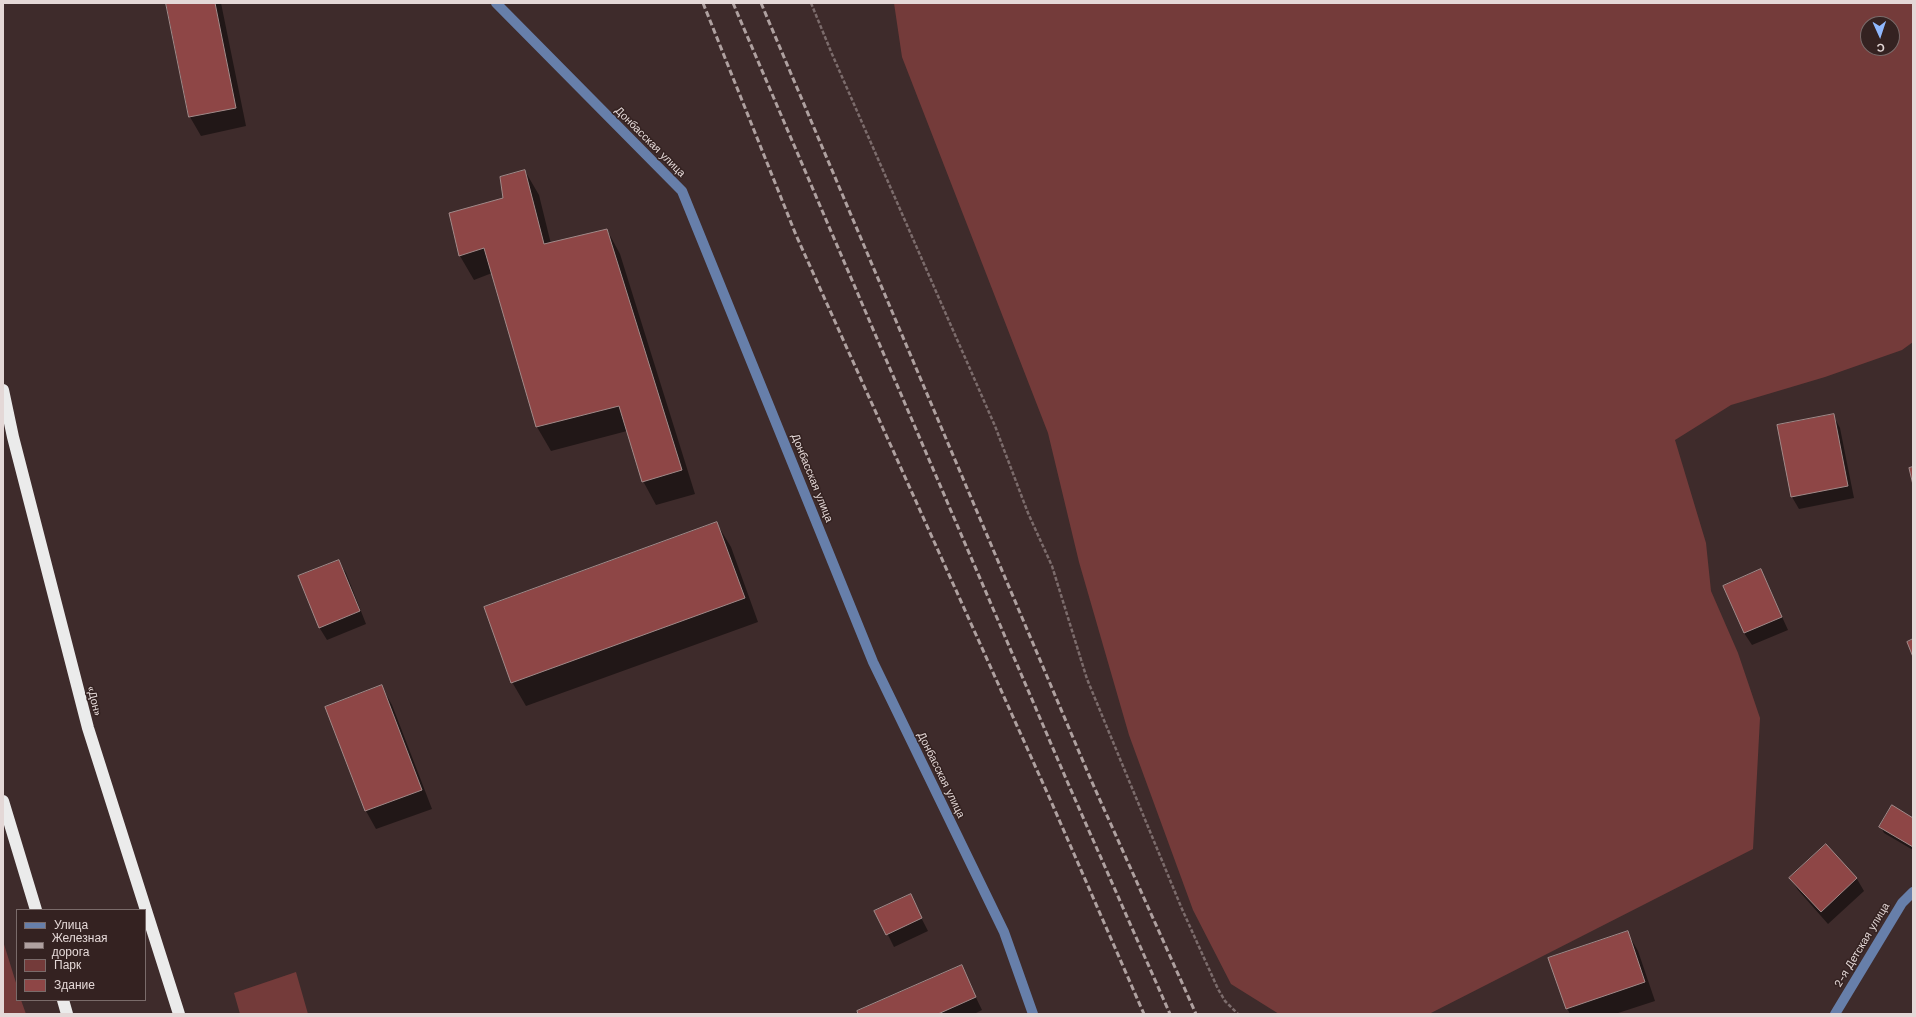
<!DOCTYPE html>
<html>
<head>
<meta charset="utf-8">
<style>
	body { margin:0 }
	#map { position:relative; width:1916px; height:1017px; overflow:hidden; background:#3e2b2b; font-family:"Work Sans",sans-serif }
	canvas { display:block }
	.frame { position:absolute; inset:0; border:4px solid #e4d8d7; pointer-events:none }
	.legend { position:absolute; left:16px; top:909px; width:130px; height:92px; box-sizing:border-box; background:#342221; border:1px solid #7a6b6a; margin:0; padding:5px 7px; list-style:none; font-size:12px; color:#e4d8d7 }
	.legend li { display:flex; align-items:center; gap:8px; height:20px }
	.legend b { width:20px; border:1px solid #7a6b6a }
	.north { position:absolute; left:1860px; top:16px; width:40px; height:40px; box-sizing:border-box; background:#342221; border:1px solid #7a6b6a; border-radius:50%; rotate:177deg; font-size:11px; font-weight:700; line-height:16px; text-align:center; color:#e4d8d7 }
	.north::after { content:''; display:block; margin:auto; width:14px; height:18px; background:#90b8fd; clip-path:polygon(50% 0,100% 100%,50% 72%,0 100%) }
</style>
</head>
<body>
<div id="map">
<canvas width="1916" height="1017"></canvas>
<div class="frame"></div>
<ul class="legend">
<li><b style="height:5px;background:#677faa"></b>Улица</li>
<li><b style="height:5px;background:#afa1a0"></b>Железная дорога</li>
<li><b style="height:11px;background:#743b3a"></b>Парк</li>
<li><b style="height:11px;background:#8e4646"></b>Здание</li>
</ul>
<div class="north">С</div>
</div>
<script>
const ctx = document.querySelector('canvas').getContext('2d');
ctx.lineJoin = 'round';
function paint(path, color) { ctx.fillStyle = color; ctx.fill(path, 'evenodd'); }
function strokePath(path, color, width, dash) { ctx.strokeStyle = color; ctx.lineWidth = width; ctx.lineCap = dash ? 'butt' : 'round'; ctx.setLineDash(dash || []); ctx.stroke(path); }
function label(font, color, halo, rows, align = 'center') {
  ctx.font = font + ' "Work Sans",sans-serif'; ctx.lineWidth = 3; ctx.setLineDash([]); ctx.textBaseline = 'middle'; ctx.strokeStyle = halo; ctx.fillStyle = color; for (const [text, x, y, turn = 0] of rows) {
    ctx.save(); ctx.translate(x, y); ctx.rotate((+turn || 0) * Math.PI / 180); ctx.textAlign = isNaN(turn) ? turn : align; if (halo) ctx.strokeText(text, 0, 0); ctx.fillText(text, 0, 0); ctx.restore();
  }
}
const green = new Path2D(`
	M894 3H1913V342L1902 350 1825 377 1731 405 1675 440 1706 543 1711 591 1738 653 1760 718 1753 849 1429 1014H1279L1231 984 1193 910 1129 735 1079 562 1048 433 902 57ZM1868 24H1892V48H1868Z
	M3 941 17 986V1000H21L26 1014H3Z
	M296 972 308 1014H240L234 993Z`);
const shadow = new Path2D(`
	M167 3H221L246 126 201 136 190 117Z
	M525 171 539 195 551 244 607 230 620 254 695 494 656 505 643 481 627 431 551 451 537 427 492 273 474 280 460 256 450 214 504 199Z
	M1833 415 1840 428 1854 498 1799 509 1792 497Z
	M717 524 731 547 758 622 526 706 512 682Z
	M338 561 346 573 366 624 327 640 319 627Z
	M1761 571 1788 630 1752 645 1744 633Z
	M382 687 392 705 432 809 376 829 366 811 326 708Z
	M1913 819V850L1884 833 1881 827Z
	M1826 845 1857 879 1864 891 1828 924 1798 890 1790 878Z
	M910 896 928 931 894 947 876 911Z
	M1627 932 1638 951 1655 1001 1615 1014H1570L1567 1008Z
	M961 967 982 1010 974 1014H859Z`);
const building = new Path2D(`
	M166 3H215L236 108 189 117Z
	M525 170 544 244 607 229 682 470 642 482 619 406 536 427 484 248 459 256 449 213 503 198 500 177Z
	M1834 414 1848 486 1791 497 1777 425Z
	M1913 467V485L1909 468Z
	M717 522 745 598 511 683 484 607Z
	M339 560 360 611 319 628 298 576Z
	M1761 569 1782 617 1744 633 1723 586Z
	M1913 639V657L1907 642Z
	M382 685 422 790 365 811 325 707Z
	M1892 805 1913 818V847L1879 827Z
	M1826 844 1857 878 1821 912 1789 878Z
	M911 894 922 918 886 935 874 911Z
	M1628 931 1645 982 1566 1009 1548 958Z
	M962 965 976 997 938 1014H858L857 1011Z`);
const path = new Path2D(`
	M811 3 832 54 995 426 1028 513 1052 566 1087 679 1182 909 1218 989 1225 1001 1238 1014`);
const minor = new Path2D(`
	M496 3 682 191 873 662 1004 932 1033 1014
	M1835 1014 1902 903 1913 892`);
const highway = new Path2D(`
	M3 390 13 437 88 728 179 1014
	M3 801 36 910
	M63 1000 67 1014`);
const rail = new Path2D(`
	M703 3 796 235 1050 799 1144 1014
	M733 3 1067 781 1170 1014
	M761 3 1091 780 1196 1014`);
const streetNames = [
	["Донбасская улица",650,142,45],
	["Донбасская улица",812,478,68],
	["«Дон»",94,701,76],
	["Донбасская улица",941,775,64],
	["2-я Детская улица",1862,945,-59]
];
paint(green, '#743b3a');
paint(shadow, '#0007');
paint(building, '#8e4646');
strokePath(building, '#a18a89', 1);
strokePath(path, '#7c6c6c', 2.5, [4, 2]);
strokePath(minor, '#677faa', 10);
strokePath(highway, '#ebebeb', 12);
strokePath(rail, '#afa1a0', 3, [6, 3]);
label('11px', '#e4d8d7', '#342221', streetNames);
</script>
</body>
</html>
